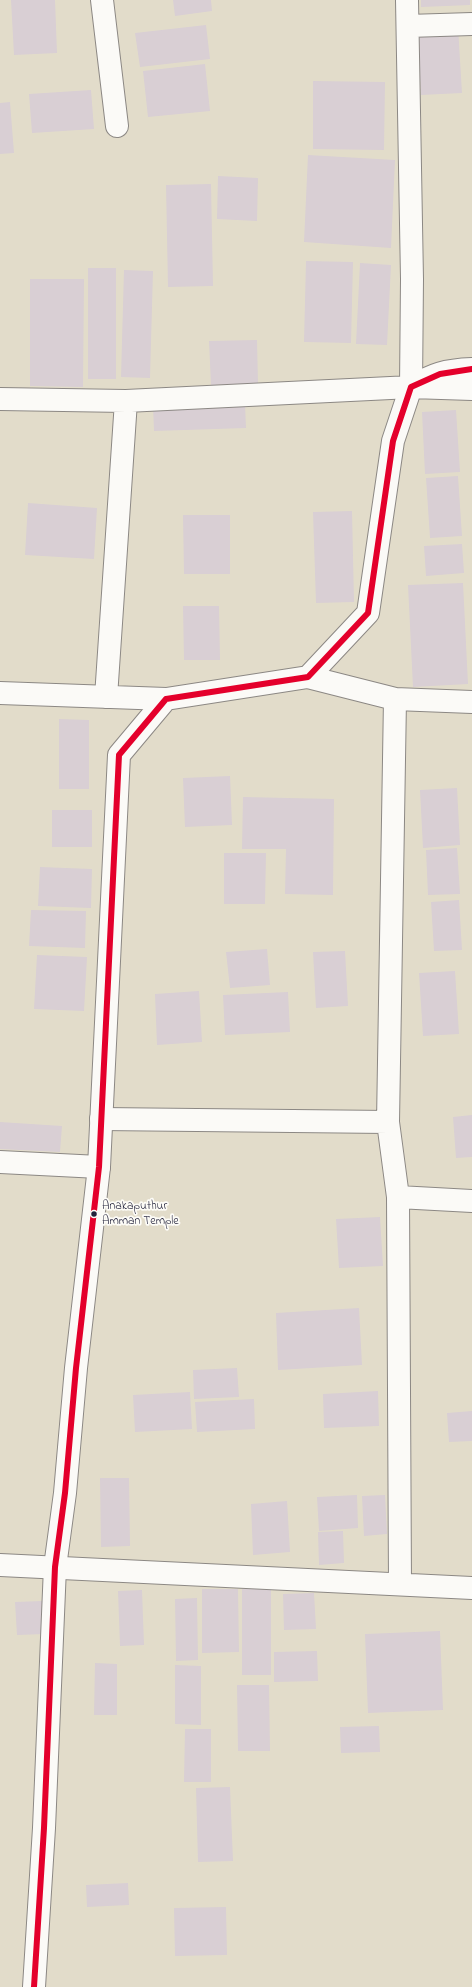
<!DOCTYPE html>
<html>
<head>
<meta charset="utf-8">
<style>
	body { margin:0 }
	canvas { display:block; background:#e2dcca }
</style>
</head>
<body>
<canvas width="472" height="1987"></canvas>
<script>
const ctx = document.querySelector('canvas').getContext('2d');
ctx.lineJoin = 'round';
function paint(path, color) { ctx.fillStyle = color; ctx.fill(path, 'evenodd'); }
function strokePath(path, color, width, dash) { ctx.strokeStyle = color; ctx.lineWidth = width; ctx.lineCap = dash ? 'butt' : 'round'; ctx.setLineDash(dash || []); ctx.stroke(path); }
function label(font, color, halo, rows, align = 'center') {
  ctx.font = font + ' "Indie Flower",sans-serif'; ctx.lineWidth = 3.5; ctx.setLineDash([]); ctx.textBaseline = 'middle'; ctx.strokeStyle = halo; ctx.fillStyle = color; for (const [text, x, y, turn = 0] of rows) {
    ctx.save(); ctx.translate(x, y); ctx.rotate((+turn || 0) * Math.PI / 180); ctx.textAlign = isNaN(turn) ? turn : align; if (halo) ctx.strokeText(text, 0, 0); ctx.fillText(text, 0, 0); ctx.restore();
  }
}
const building = new Path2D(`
	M11 0H55L57 53 14 55Z
	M173 0H211L212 11 175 16Z
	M421 0H470V5L421 7Z
	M206 25 210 59 140 67 135 33Z
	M458 27 462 93 421 95 417 29Z
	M205 64 210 111 148 117 143 71Z
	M313 81 385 82 384 150 313 149Z
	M91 90 94 129 32 133 29 94Z
	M10 102 14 153 0 154V103Z
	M308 155 395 160 391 248 304 242Z
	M218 176 258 178 257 221 217 219Z
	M211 184 213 286 168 287 166 185Z
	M306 261 353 262 351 343 304 342Z
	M360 263 391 265 387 345 356 344Z
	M88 268H116V379H88Z
	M124 270 153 271 150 378 121 377Z
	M30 279H84L83 387 30 386Z
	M257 340 258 384 211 385 209 341Z
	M245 404 246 428 154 431 153 406Z
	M456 410 460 472 425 474 422 412Z
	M458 476 462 536 430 538 426 478Z
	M28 503 97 508 94 559 25 555Z
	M352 511 354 602 316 603 313 512Z
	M183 515H230V574H184Z
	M462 544 464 573 426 576 424 546Z
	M463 583 468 684 413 687 408 585Z
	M183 606H219L220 660H184Z
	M59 719 89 720V789H59Z
	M230 776 232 825 185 827 183 778Z
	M457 788 460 845 423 848 420 790Z
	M243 797 334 799 333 895 285 894 286 849H242Z
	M52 810H92V847H52Z
	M457 848 460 894 428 895 426 850Z
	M224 853H266L265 904H224Z
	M40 867 92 869 91 908 38 906Z
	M459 900 462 950 434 951 431 902Z
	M31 910 86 911 85 948 29 946Z
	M267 949 270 985 230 988 226 952Z
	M345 951 348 1006 316 1008 313 952Z
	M37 955 87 957 84 1011 34 1009Z
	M455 971 459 1034 423 1036 419 973Z
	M199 991 202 1042 157 1045 155 994Z
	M288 992 290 1032 225 1035 223 995Z
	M472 1115V1157L456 1158 453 1117Z
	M0 1122 62 1126 60 1152 0 1149Z
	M380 1217 383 1266 339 1268 336 1219Z
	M359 1308 362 1365 278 1370 276 1313Z
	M237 1368 239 1397 194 1399 193 1370Z
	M378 1391 379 1426 324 1428 323 1394Z
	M190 1392 192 1429 135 1432 133 1395Z
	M254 1399 255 1429 197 1432 195 1402Z
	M472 1411V1441L449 1442 447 1413Z
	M100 1478H129L130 1546 101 1547Z
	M357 1495 358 1528 319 1531 317 1497Z
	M385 1495 387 1534 364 1536 362 1496Z
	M287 1501 290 1552 253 1555 251 1504Z
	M343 1531 344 1563 319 1565 318 1532Z
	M202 1589H238L239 1652 202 1653Z
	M242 1589H271V1675H242Z
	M142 1590 144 1645 120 1646 118 1591Z
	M314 1593 316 1629 284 1630 283 1594Z
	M197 1598 198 1660 176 1661 175 1599Z
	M43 1601 45 1634 17 1635 15 1602Z
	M440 1631 443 1710 368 1713 365 1634Z
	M317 1651 318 1681 274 1682V1652Z
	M95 1663 117 1664V1715H94Z
	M175 1665 201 1666V1725L175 1724Z
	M237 1685H269L270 1751H238Z
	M379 1726 380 1752 341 1753 340 1727Z
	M185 1729H211V1782H184Z
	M230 1787 233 1861 198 1862 196 1788Z
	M128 1883 129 1905 87 1907 86 1885Z
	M226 1907 227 1955 175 1956 174 1908Z`);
const minor = new Path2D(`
	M102 0 117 126
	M408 26 472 24
	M0 399 126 401 411 387 412 279 407 0
	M308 677 395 699 472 702
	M0 693 166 699
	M106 697 126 401
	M395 699 388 1122 398 1197 400 1584
	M101 1119 388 1122
	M0 1162 99 1167
	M398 1197 472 1201
	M0 1565 472 1588`);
const primary = new Path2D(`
	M411 387 472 389
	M34 1987 44 1828 55 1567 65 1493 76 1368 99 1167 119 755 166 699 308 677 368 613 393 441 411 387C433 374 445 370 472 369`);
const bus1 = new Path2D(`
	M34 1987 44 1828 55 1567 65 1493 76 1368 99 1167 119 755 166 699 308 677 368 613 393 441 411 387 440 374 472 369`);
const markers = [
	[94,1214,3.5,"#22223b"]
];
const busNames = [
	["Anakaputhur",102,1207],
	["Amman Temple",102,1222]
];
paint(building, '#d9cfd4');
strokePath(minor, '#8c8884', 24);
strokePath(primary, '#8c8884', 24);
strokePath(minor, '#fbfaf7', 22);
strokePath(primary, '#fbfaf7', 22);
strokePath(bus1, '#e4002b', 6);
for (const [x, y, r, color] of markers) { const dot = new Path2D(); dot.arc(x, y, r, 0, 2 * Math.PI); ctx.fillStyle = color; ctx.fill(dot); strokePath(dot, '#fdfcf7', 1.5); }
label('12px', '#22223b', '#fdfcf7', busNames, 'left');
</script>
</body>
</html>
